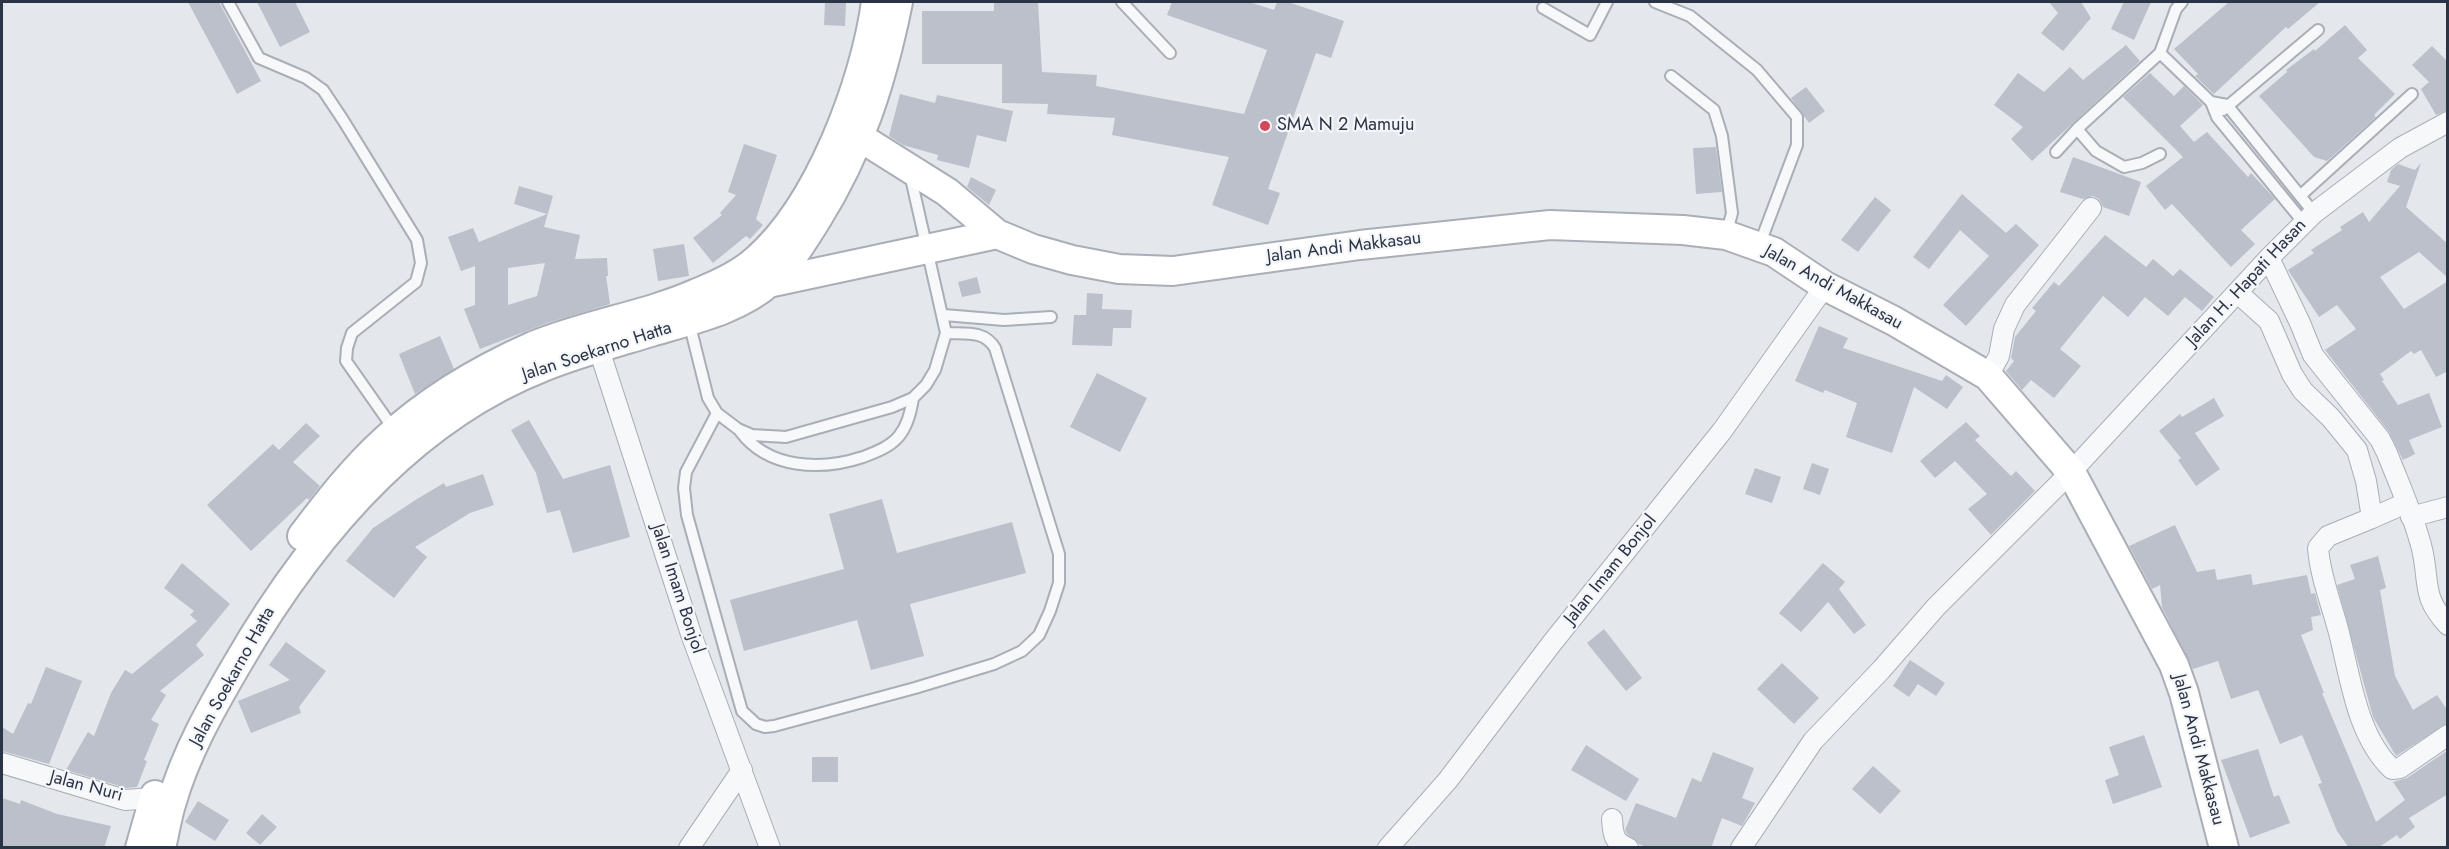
<!DOCTYPE html>
<html>
<head>
<meta charset="utf-8">
<style>
	body { margin:0 }
	#map { position:relative; width:2449px; height:849px; overflow:hidden; background:#e4e7ec; font-family:Jost,sans-serif }
	canvas { display:block }
	.frame { position:absolute; inset:0; border:3px solid #2b3445; pointer-events:none }
</style>
</head>
<body>
<div id="map">
<canvas width="2449" height="849"></canvas>
<div class="frame"></div>
</div>
<script>
const ctx = document.querySelector('canvas').getContext('2d');
ctx.lineJoin = 'round';
function paint(path, color) { ctx.fillStyle = color; ctx.fill(path, 'evenodd'); }
function strokePath(path, color, width, dash) { ctx.strokeStyle = color; ctx.lineWidth = width; ctx.lineCap = dash ? 'butt' : 'round'; ctx.setLineDash(dash || []); ctx.stroke(path); }
function label(font, color, halo, rows, align = 'center') {
  ctx.font = font + ' Jost,sans-serif'; ctx.lineWidth = 4.5; ctx.setLineDash([]); ctx.textBaseline = 'middle'; ctx.strokeStyle = halo; ctx.fillStyle = color; for (const [text, x, y, turn = 0] of rows) {
    ctx.save(); ctx.translate(x, y); ctx.rotate((+turn || 0) * Math.PI / 180); ctx.textAlign = isNaN(turn) ? turn : align; if (halo) ctx.strokeText(text, 0, 0); ctx.fillText(text, 0, 0); ctx.restore();
  }
}
const building = new Path2D(`
	M188 2H219L261 81 237 94Z
	M257 2H295L310 32 280 47Z
	M825 2H846L845 26 824 25Z
	M994 2H1038L1042 72 1097 75 1096 86 1244 114 1267 50 1167 15 1172 2H1249L1274 10 1277 2H1288L1344 21 1331 58 1316 53 1268 189 1280 193 1268 225 1212 205 1229 157 1112 135 1115 118 1047 114 1048 104 1002 103V64H922V11H994Z
	M2049 2H2081L2091 18 2063 51 2041 33 2058 13Z
	M2124 2H2151L2134 40 2111 29Z
	M2229 2H2320L2288 29 2286 27 2214 94 2195 76 2198 74 2174 49Z
	M2345 25 2367 50 2358 58 2395 94 2374 115 2376 117 2327 161 2314 157 2259 96 2287 72 2286 70 2314 49 2315 51Z
	M2126 45 2140 61 2032 161 2011 139 2023 127 1994 105 2018 73 2044 92 2070 67 2083 80Z
	M2432 46 2448 62V110L2436 115 2421 89 2429 82 2412 65Z
	M2150 73 2174 96 2184 86 2203 105 2180 126 2194 142 2207 132 2248 177 2251 173 2275 199 2241 230 2255 244 2231 267 2172 204 2165 210 2146 186 2183 157 2123 97Z
	M1806 87 1825 111 1809 123 1791 98Z
	M900 94 935 103 937 95 1013 111 1006 142 977 135 969 168 937 160 938 155 903 145 889 136Z
	M744 144 777 155 756 219 763 225 750 239 746 236 713 263 693 238 722 215 720 213 736 195 728 192Z
	M1716 147 1722 192 1696 194 1693 148Z
	M2073 157 2141 182 2129 216 2103 207 2099 199 2093 196 2083 199 2060 192Z
	M2421 163 2406 207 2448 244V278L2419 252 2380 277 2404 309 2448 281V371L2436 377 2421 350 2414 354 2411 351 2380 374 2384 380 2382 381 2398 405 2429 393 2442 427 2409 440 2415 454 2403 460 2389 432 2325 350 2356 329 2337 305 2319 317 2288 270 2314 253 2311 250 2342 230 2340 227 2363 212 2369 222 2400 186 2387 182 2391 170 2398 164 2415 170Z
	M971 177 996 190 989 205 967 187Z
	M519 186 553 196 544 227 580 235 575 259 607 258 608 276H606L610 304 547 323 480 349 464 309 475 305V266L461 271 448 237 473 228 479 242 547 214 514 204ZM545 263 537 296 508 305V268Z
	M1962 194 2006 233 2016 224 2039 245 1966 326 1943 305 1989 256 1960 230 1929 269 1913 257Z
	M1875 197 1891 210 1858 252 1841 240Z
	M2105 235 2146 267 2153 259 2173 276 2180 269 2214 297 2202 311 2185 297 2168 316 2145 297 2128 317 2103 296 2060 349 2081 366 2054 398 2031 380 2022 390 2006 371 2014 361 2011 358 2015 337 2036 311 2032 308 2054 282 2059 286Z
	M684 244 689 276 658 281 653 249Z
	M977 277 981 293 962 297 958 282Z
	M1087 293 1103 294 1102 309 1132 310 1131 328H1113L1112 346 1072 345 1074 315H1086Z
	M1819 326 1848 338 1843 348 1942 381 1946 375 1963 387 1947 409 1914 387 1892 453 1846 437 1857 403 1825 390 1823 393 1795 381Z
	M440 336 454 369 415 394 399 354Z
	M1097 373 1147 398 1120 452 1070 427Z
	M2214 398 2224 416 2195 433 2220 469 2196 486 2178 460 2181 458 2159 431 2180 414 2182 417Z
	M529 420 563 479 610 465 630 537 573 553 560 510 547 513 536 473 511 430Z
	M1966 422 1980 436 1975 440 2011 476 2016 471 2035 491 1991 535 1968 509 1987 494 1955 461 1935 478 1920 461Z
	M306 423 320 436 293 462 320 486 309 500 307 498 251 551 207 505 273 444 279 450Z
	M1812 463 1829 469 1820 495 1803 489Z
	M1755 468 1781 477 1772 503 1745 494Z
	M483 474 494 505 470 513 415 547 427 557 394 598 346 561 373 528 417 499 444 483 446 487Z
	M882 499 897 553 1012 522 1026 573 910 604 924 656 871 670 857 620 744 651 730 600 844 569 829 514Z
	M2175 525 2197 572 2215 569 2217 580 2251 574 2253 585 2307 575 2311 594 2315 593 2321 615 2311 617 2313 630 2301 635 2324 693H2322L2376 822 2405 800 2393 782 2407 778 2448 750V794L2409 818 2415 827 2400 839 2397 835 2378 848H2349L2337 831 2318 784 2322 783 2302 735 2280 744 2258 690 2231 699 2218 661 2193 669 2162 607 2160 585 2152 589 2129 546Z
	M2378 556 2386 588 2380 590 2395 676 2413 710 2437 695 2448 711V723L2396 756 2373 717 2337 585 2355 579 2350 565Z
	M182 563 230 604 196 645 204 655 160 691 166 695 151 720 159 724 144 760 147 761 137 787 126 788 66 770 88 732 94 736 111 693 125 670 132 674 197 621 190 615 194 611 164 588Z
	M1823 563 1845 582 1839 589 1866 625 1854 634 1828 602 1801 632 1779 613Z
	M1604 629 1642 678 1626 691 1587 643Z
	M286 642 326 671 299 707 301 713 251 733 238 701 290 680 269 665Z
	M1910 660 1945 683 1936 696 1918 684 1909 697 1893 686Z
	M1782 663 1819 698 1794 724 1757 689Z
	M46 667 82 681 49 764 2 751V727L13 734 28 703 31 704Z
	M2144 735 2162 787 2113 804 2105 780 2119 775 2109 747Z
	M1586 745 1639 779 1626 801 1571 770Z
	M2258 749 2274 797 2279 795 2290 823 2250 838 2221 760Z
	M1713 752 1754 768 1742 798 1755 803 1742 826 1722 818 1711 848H1648L1639 844 1627 834 1625 830 1636 803 1676 818 1692 778 1701 782Z
	M812 757H838V782H812Z
	M1873 766 1901 791 1880 814 1852 789Z
	M2 798 20 804 21 800 57 814 111 826 104 848H2Z
	M198 801 229 820 215 841 185 822Z
	M262 814 277 827 260 845 246 833Z`);
const lane = new Path2D(`
	M228 2 259 58 306 78 323 90 343 120 417 240 421 263 416 282 352 333 347 348 346 361 395 431
	M1122 2 1170 53
	M1655 2 1690 16 1757 70 1797 117V145L1759 246
	M1543 8 1590 35 1607 2
	M2160 53 2176 9 2182 2
	M1671 76 1714 110 1722 136 1732 213 1726 235
	M2211 102 2227 105 2314 213
	M2223 110 2318 30
	M2077 129 2096 151 2124 167 2142 163 2160 154
	M2056 152 2077 129 2160 53 2211 102 2217 117 2304 223
	M2300 196 2412 94
	M944 315 1004 320 1051 317
	M689 322 708 398 717 413 738 429 752 435 786 437 892 407 913 398 926 385 935 370 946 333 910 174
	M717 413 686 472 684 488 687 515 742 711 756 724 765 727 774 726 915 688 994 664 1022 651 1039 635 1050 611 1059 583V554L995 348C984 330 966 334 946 333
	M740 431C768 469 821 471 863 457 876 452 890 447 899 436 908 425 911 412 913 398`);
const street = new Path2D(`
	M2269 258 2300 323 2313 355 2380 439 2387 453C2399 484 2414 516 2422 549 2430 583 2421 596 2448 625
	M2238 293 2269 321 2292 374 2303 391 2331 418 2357 450 2366 481 2372 518 2328 536 2318 548C2320 575 2331 603 2338 629 2350 674 2356 735 2392 769L2400 768 2448 735
	M595 337 691 634 770 848
	M1988 376 1999 356 2004 329 2015 305 2091 208
	M2411 517 2448 507
	M2372 518 2406 503
	M2 763 125 800 153 798 164 800
	M1612 819C1613 833 1613 842 1628 848
	M689 848 742 770
	M1388 848 1448 780 1552 643 1722 431 1825 286
	M1741 848 1813 741 1881 670 1936 607 2071 472 2269 258 2314 213 2400 148 2448 122`);
const secondary = new Path2D(`
	M844 121 861 138 947 192 997 234 1033 249 1072 260 1119 269 1173 271 1360 245 1550 225 1683 230 1726 235 1774 252 1825 286 1894 321 1988 376 2071 472 2174 665 2184 693 2224 848
	M768 283 997 234
	M302 536C327 503 353 469 385 440 427 401 481 369 533 346 586 324 645 316 697 293 717 285 740 275 756 260 819 205 865 83 876 2
	M140 848 155 795
	M161 848C165 832 167 816 172 801 186 753 211 709 236 666 307 543 406 421 543 367 578 353 615 343 651 332 691 320 739 310 771 281 790 263 803 241 817 219 860 150 882 81 898 2`);
const markers = [
	[1265,126,6,"#d1495b"]
];
const poiNames = [
	["SMA N 2 Mamuju",1277,126]
];
const streetNames = [
	["Jalan Andi Makkasau",1344,248,-7],
	["Jalan H. Hapati Hasan",2247,283,-47],
	["Jalan Andi Makkasau",1833,288,29],
	["Jalan Soekarno Hatta",597,352,-18],
	["Jalan Imam Bonjol",1611,570,-51],
	["Jalan Imam Bonjol",677,589,72],
	["Jalan Soekarno Hatta",233,677,-61],
	["Jalan Andi Makkasau",2198,750,75],
	["Jalan Nuri",86,787,15]
];
paint(building, '#bbc0ca');
strokePath(lane, '#a9aeb7', 14);
strokePath(street, '#a9aeb7', 22);
strokePath(secondary, '#a9aeb7', 32);
strokePath(lane, '#f7f8fa', 10);
strokePath(street, '#f7f8fa', 20);
strokePath(secondary, '#fff', 28);
for (const [x, y, r, color] of markers) { const dot = new Path2D(); dot.arc(x, y, r, 0, 2 * Math.PI); ctx.fillStyle = color; ctx.fill(dot); strokePath(dot, '#f4f6f9', 2); }
label('18px', '#2b3445', '#f4f6f9', poiNames, 'left');
label('18px', '#2b3445', '#f4f6f9', streetNames);
</script>
</body>
</html>
